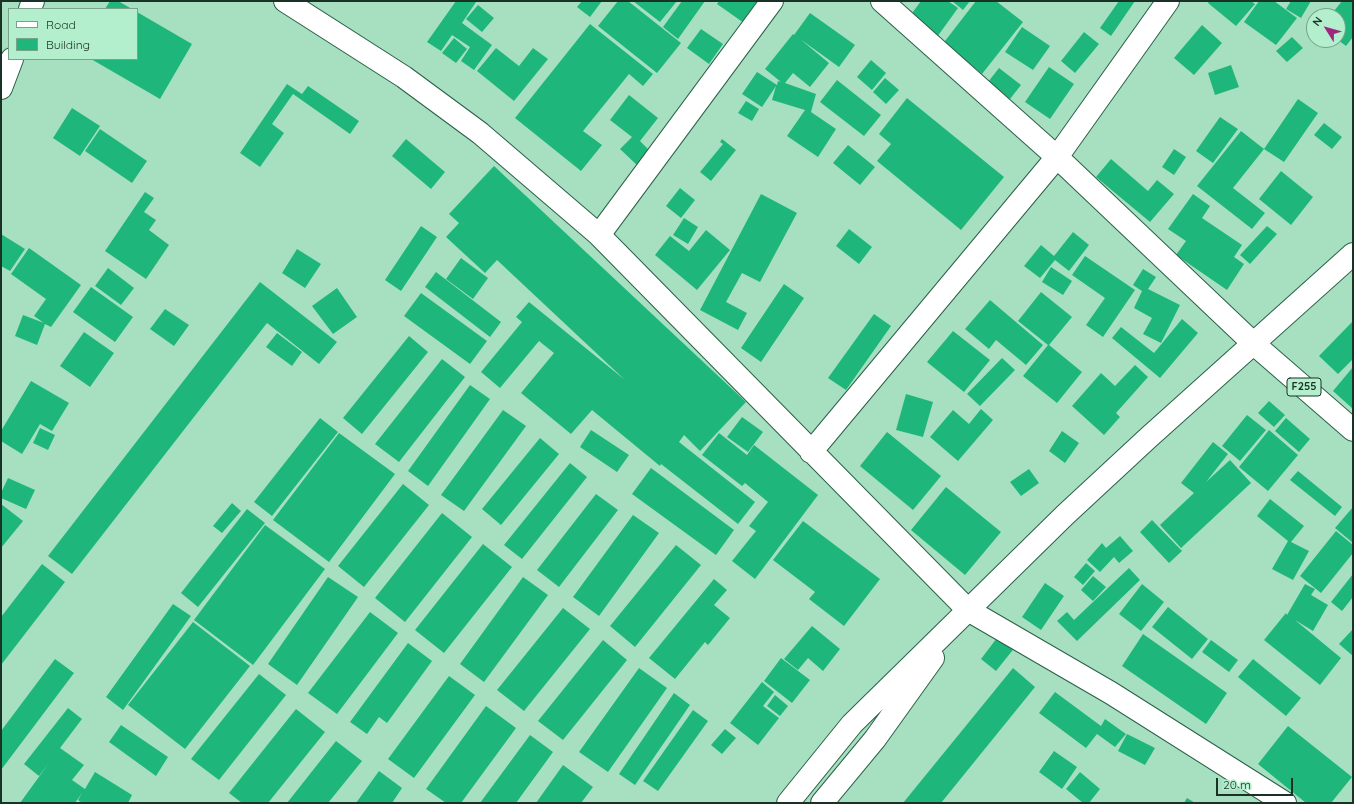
<!DOCTYPE html>
<html>
<head>
<meta charset="utf-8">
<style>
	body { margin:0 }
	#map { position:relative; width:1354px; height:804px; overflow:hidden; background:#a6e0c1; font-family:Quicksand,sans-serif }
	canvas { display:block }
	.frame { position:absolute; inset:0; border:2px solid #1a3226; pointer-events:none }
	.legend { position:absolute; left:8px; top:8px; width:130px; height:52px; box-sizing:border-box; background:#b3eecd; border:1px solid #76a38a; margin:0; padding:5px 7px; list-style:none; font-size:12px; color:#1a3226 }
	.legend li { display:flex; align-items:center; gap:8px; height:20px }
	.legend b { width:20px; border:1px solid #76a38a }
	.north { position:absolute; left:1306px; top:8px; width:40px; height:40px; box-sizing:border-box; background:#b3eecd; border:1px solid #76a38a; border-radius:50%; rotate:307deg; font-size:11px; font-weight:700; line-height:16px; text-align:center; color:#1a3226 }
	.north::after { content:''; display:block; margin:auto; width:14px; height:18px; background:#9e277f; clip-path:polygon(50% 0,100% 100%,50% 72%,0 100%) }
	.scale { position:absolute; left:1216px; top:778px; width:77px; height:18px; box-sizing:border-box; border:2px solid #1a3226; border-top:0; padding-left:5px; font-size:12px; line-height:14px; white-space:nowrap; color:#1a3226; -webkit-text-stroke:3px #b3eecd; paint-order:stroke }
</style>
</head>
<body>
<div id="map">
<canvas width="1354" height="804"></canvas>
<div class="frame"></div>
<ul class="legend">
<li><b style="height:5px;background:#fff"></b>Road</li>
<li><b style="height:11px;background:#1fb67c"></b>Building</li>
</ul>
<div class="north">N</div>
<div class="scale">20 m</div>
</div>
<script>
const ctx = document.querySelector('canvas').getContext('2d');
ctx.lineJoin = 'round';
function paint(path, color) { ctx.fillStyle = color; ctx.fill(path, 'evenodd'); }
function strokePath(path, color, width, dash) { ctx.strokeStyle = color; ctx.lineWidth = width; ctx.lineCap = dash ? 'butt' : 'round'; ctx.setLineDash(dash || []); ctx.stroke(path); }
function label(font, color, halo, rows, align = 'center') {
  ctx.font = font + ' Quicksand,sans-serif'; ctx.lineWidth = 4; ctx.setLineDash([]); ctx.textBaseline = 'middle'; ctx.strokeStyle = halo; ctx.fillStyle = color; for (const [text, x, y, turn = 0] of rows) {
    ctx.save(); ctx.translate(x, y); ctx.rotate((+turn || 0) * Math.PI / 180); ctx.textAlign = isNaN(turn) ? turn : align; if (halo) ctx.strokeText(text, 0, 0); ctx.fillText(text, 0, 0); ctx.restore();
  }
}
const building = new Path2D(`
	M110 1H118L132 9H105Z
	M456 1 476 2 462 23 492 45 474 70 461 61 470 47 452 35 441 51 427 42Z
	M582 1H602L590 17 577 7Z
	M618 1H628L681 43 657 73 598 26Z
	M633 1H677L660 22Z
	M682 1H705L678 39 663 27Z
	M719 1H760L744 23 717 4Z
	M921 1H948L958 8 932 44 904 24Z
	M952 1H970L963 10Z
	M976 1H996L1023 22 982 74 964 59 938 50Z
	M1119 1H1135L1111 36 1100 28Z
	M1209 1H1251L1255 4 1236 26 1208 3Z
	M1259 1H1274L1297 18 1276 45 1244 22Z
	M1291 1H1311L1301 18 1286 9Z
	M1342 1H1353V37L1346 46 1338 40V16H1330Z
	M478 5 494 18 482 32 466 19Z
	M137 12 192 44 160 99 91 59H137Z
	M810 13 855 45 839 67 800 39 829 63 810 87 793 73 785 83 816 94 811 112 836 129 818 157 787 136 805 110 772 100 776 86 762 107 742 94 757 72 777 85 778 81 781 82 765 69 793 34 794 35Z
	M590 24 653 74 643 86 629 74 583 131 602 145 581 171 515 118Z
	M1202 25 1222 43 1194 75 1174 58Z
	M1022 27 1050 46 1033 70 1005 52Z
	M701 29 723 44 709 64 687 48Z
	M1084 32 1099 44 1075 73 1061 61Z
	M1292 37 1303 48 1287 62 1276 51Z
	M454 38 467 49 456 63 442 53Z
	M496 48 519 66 533 48 548 59 514 101 477 71Z
	M871 60 886 73 872 90 857 77Z
	M1231 65 1239 87 1215 95 1208 73Z
	M1049 67 1074 84 1050 119 1025 102Z
	M999 68 1021 85 1010 99 988 82Z
	M885 78 899 90 886 104 873 92Z
	M837 80 881 115 864 136 820 102Z
	M287 84 302 94 308 86 359 121 350 134 293 94 272 124 284 133 260 167 240 153Z
	M629 95 658 118 640 141 652 153 639 167 620 149 632 137 610 120Z
	M907 98 1004 177 961 230 877 161 891 144 879 134Z
	M1298 99 1318 113 1284 162 1264 149Z
	M746 101 759 109 752 121 738 113Z
	M72 108 100 126 80 156 53 138Z
	M1220 117 1238 129 1213 163 1196 151Z
	M1324 123 1342 137 1332 149 1314 135Z
	M100 129 147 161 132 183 85 151Z
	M1241 131 1264 149 1233 188 1265 213 1252 229 1197 186Z
	M406 139 445 172 431 189 392 156Z
	M722 139 736 150 711 181 700 172 723 144 720 142Z
	M848 145 875 167 860 185 833 163Z
	M1174 149 1186 157 1174 175 1162 167Z
	M1111 159 1148 191 1157 180 1174 194 1150 222 1096 177Z
	M494 166 746 402 700 451 684 435 679 442 755 502 738 524 661 464 660 466 592 410 571 434 521 393 554 353 539 341 500 388 481 372 522 322 516 317 529 302 625 380 497 260 485 273 446 237 459 223 449 214Z
	M1281 171 1313 197 1291 225 1259 199Z
	M680 188 695 200 681 218 666 206Z
	M145 192 154 198 144 212 156 220 149 230 169 245 146 279 105 251Z
	M761 194 797 213 760 282 742 273 726 302 747 313 738 330 700 310Z
	M1193 194 1210 206 1202 218 1242 245 1234 257 1244 264 1227 290 1176 255 1186 241 1168 229Z
	M684 218 698 227 688 244 673 235Z
	M421 226 437 237 401 291 385 280Z
	M1267 226 1277 234 1250 264 1240 255Z
	M849 229 872 247 859 264 836 246Z
	M706 230 730 250 697 290 655 255 670 236 689 251Z
	M1073 232 1089 245 1069 271 1055 260 1040 278 1024 266 1041 245 1054 256Z
	M1 234 25 249 10 271 1 266Z
	M29 248 81 285 51 327 45 324 37 345 15 336 23 315 44 323 34 316 46 299 11 274Z
	M297 249 321 264 305 288 282 273Z
	M1085 256 1135 290 1103 337 1086 325 1105 298 1072 275Z
	M461 258 488 278 473 299 446 279Z
	M1051 267 1072 281 1063 295 1042 282Z
	M108 268 134 288 121 305 95 286Z
	M1143 269 1156 277 1148 289 1180 305 1161 343 1143 334 1152 318 1134 308 1142 291 1133 285Z
	M436 272 501 322 490 337 425 287Z
	M260 282 337 342 319 364 267 323 72 574 48 556Z
	M784 284 804 298 761 362 741 348Z
	M91 287 133 317 115 342 73 312Z
	M337 288 357 317 333 334 312 306Z
	M1041 292 1072 317 1049 345 1082 372 1057 403 1023 376 1048 345 1018 321Z
	M421 293 487 341 470 364 404 316Z
	M990 300 1043 345 1026 365 996 340 989 349 965 329Z
	M165 309 189 325 174 346 150 329Z
	M874 314 891 326 846 390 828 378Z
	M1182 319 1198 333 1160 378 1112 338 1121 327 1154 353Z
	M1353 321V359L1338 374 1319 356Z
	M953 331 990 360 964 392 927 362Z
	M84 332 114 353 90 387 60 366Z
	M277 333 302 352 292 366 266 347Z
	M409 336 428 352 362 434 343 418Z
	M1002 358 1015 370 980 406 967 394Z
	M442 359 465 377 399 462 375 444Z
	M1135 365 1148 377 1116 413 1120 417 1104 435 1072 406 1101 373 1115 386Z
	M1353 367V409L1333 391Z
	M31 381 69 403 52 431 40 424 22 454 1 441V431Z
	M470 385 490 399 428 486 408 471Z
	M906 394 933 402 923 437 896 430Z
	M1269 401 1285 415 1274 427 1258 413Z
	M981 409 993 420 958 461 930 437 953 410 969 424Z
	M503 410 526 426 464 511 441 495Z
	M1247 415 1266 430 1240 461 1222 446Z
	M742 417 763 432 748 452 727 437Z
	M320 418 338 432 272 516 254 502Z
	M1286 418 1310 439 1299 452 1275 431Z
	M40 428 55 435 48 450 33 443Z
	M591 430 629 455 617 472 580 447Z
	M1269 430 1298 455 1268 491 1239 467Z
	M1062 431 1079 443 1065 463 1049 451Z
	M887 432 941 476 913 510 860 466Z
	M339 433 395 474 329 562 273 520Z
	M719 433 747 455 754 445 818 495 755 579 732 561 756 531 749 526 768 502 745 483 742 486 702 455Z
	M540 438 559 454 501 525 482 509Z
	M1213 442 1228 454 1206 482 1230 460 1251 483 1181 548 1160 525 1194 493 1181 483Z
	M570 463 587 477 522 559 504 545Z
	M651 468 734 530 716 555 632 494Z
	M1029 469 1039 483 1021 496 1010 482Z
	M1298 471 1342 507 1335 516 1290 480Z
	M8 478 35 490 26 509 1 498V493Z
	M403 484 429 505 364 587 338 566Z
	M946 487 1001 532 965 575 911 530Z
	M596 494 618 510 559 587 537 570Z
	M1270 499 1304 526 1291 542 1309 551 1293 580 1272 569 1288 541 1257 516Z
	M232 503 241 511 222 533 213 526Z
	M1 504 23 521 1 548Z
	M1353 507V543L1335 528Z
	M247 509 265 523 198 607 181 593Z
	M442 513 472 537 405 622 375 598Z
	M633 515 659 533 599 616 573 597Z
	M1152 520 1182 551 1169 563 1140 532Z
	M803 521 880 579 844 626 809 599 815 592 773 560Z
	M265 525 325 569 253 665 194 620Z
	M1336 531 1353 545V553L1321 593 1300 576Z
	M1120 536 1133 551 1119 563 1114 557 1100 572 1087 560 1102 543 1106 548Z
	M483 544 512 567 444 653 415 630Z
	M676 545 701 565 635 647 610 626Z
	M1086 563 1095 571 1083 585 1074 577Z
	M42 564 65 582 1 665V617Z
	M1129 568 1140 580 1077 641 1057 621 1067 612 1074 620Z
	M1353 574V597L1342 611 1331 602Z
	M1093 576 1106 587 1093 601 1081 590Z
	M328 577 358 597 297 685 268 664Z
	M523 577 548 595 484 682 460 664Z
	M714 579 727 590 714 605 730 618 708 645 705 642 675 679 649 658Z
	M1045 583 1064 596 1041 630 1022 617Z
	M1142 584 1164 602 1141 631 1119 614Z
	M1305 584 1315 589 1311 595 1328 605 1313 631 1295 620 1341 658 1320 685 1264 640 1286 613 1287 615Z
	M173 604 191 616 123 710 106 697Z
	M1168 607 1208 639 1192 659 1152 627Z
	M563 608 590 629 524 711 497 690Z
	M370 612 398 633 337 714 308 693Z
	M193 622 250 666 185 749 128 705Z
	M812 626 840 649 823 671 808 658 798 670 784 659Z
	M1353 629V656L1339 644Z
	M1000 634 1016 646 996 671 981 659Z
	M1143 634 1227 693 1206 724 1122 666Z
	M603 640 627 660 563 740 538 721Z
	M1211 640 1238 660 1229 672 1202 652Z
	M408 643 432 661 387 723 379 717 367 734 350 722Z
	M781 658 810 680 792 703 764 681Z
	M55 659 74 673 1 770V731Z
	M1253 659 1301 698 1286 716 1238 677Z
	M639 668 667 688 608 772 579 752Z
	M1013 668 1035 687 941 803H903Z
	M259 674 286 695 219 780 191 759Z
	M449 676 475 695 414 778 388 759Z
	M762 682 774 692 763 706 779 718 758 745 730 723Z
	M1055 692 1101 726 1105 719 1126 734 1115 747 1097 734 1086 748 1039 713Z
	M674 693 690 705 635 785 619 774Z
	M775 695 788 706 780 716 767 706Z
	M486 706 516 728 461 803H446L426 789Z
	M68 708 82 719 60 748 84 765 72 780 85 789 95 772 132 795 128 803H82L78 800 82 793 75 803H20L49 763 39 776 24 764Z
	M296 709 325 732 268 803H242L229 793Z
	M693 710 708 721 658 791 643 781Z
	M121 725 168 757 156 776 109 742Z
	M1288 726 1352 777 1331 803H1306L1258 764Z
	M725 729 736 738 722 754 711 745Z
	M1127 734 1155 748 1145 765 1118 751Z
	M530 735 553 752 516 803H480Z
	M336 741 362 761 328 803H287Z
	M1054 751 1077 767 1062 789 1039 772Z
	M563 765 593 787 581 803H536Z
	M379 771 402 788 392 803H356Z
	M1080 772 1100 789 1089 803H1083L1066 789Z
	M1187 798 1195 803H1184Z`);
const minor = new Path2D(`
	M285 1 404 77 480 133 599 235 968 610 1111 693 1285 803
	M882 1 1057 157 1254 344
	M30 9 33 1
	M1 88 12 59
	M599 235 772 1
	M811 452 1057 157 1168 1`);
const major = new Path2D(`
	M1254 344 1353 430
	M788 803 852 724 1065 515 1148 438 1353 254
	M822 803 875 739 933 658`);
const shields = [
	[1304,387,34]
];
const shieldNames = [
	["F255",1304,387]
];
paint(building, '#1fb67c');
strokePath(minor, '#2a6147', 24);
strokePath(major, '#2a6147', 24);
strokePath(minor, '#fff', 22);
strokePath(major, '#fff', 22);
for (const [x, y, w] of shields) { const box = new Path2D(); box.roundRect(x - w / 2, y - 9, w, 18, 3); ctx.fillStyle = '#b3eecd'; ctx.fill(box); strokePath(box, '#1a3226', 1); }
label('bold 11px', '#1a3226', null, shieldNames);
</script>
</body>
</html>
